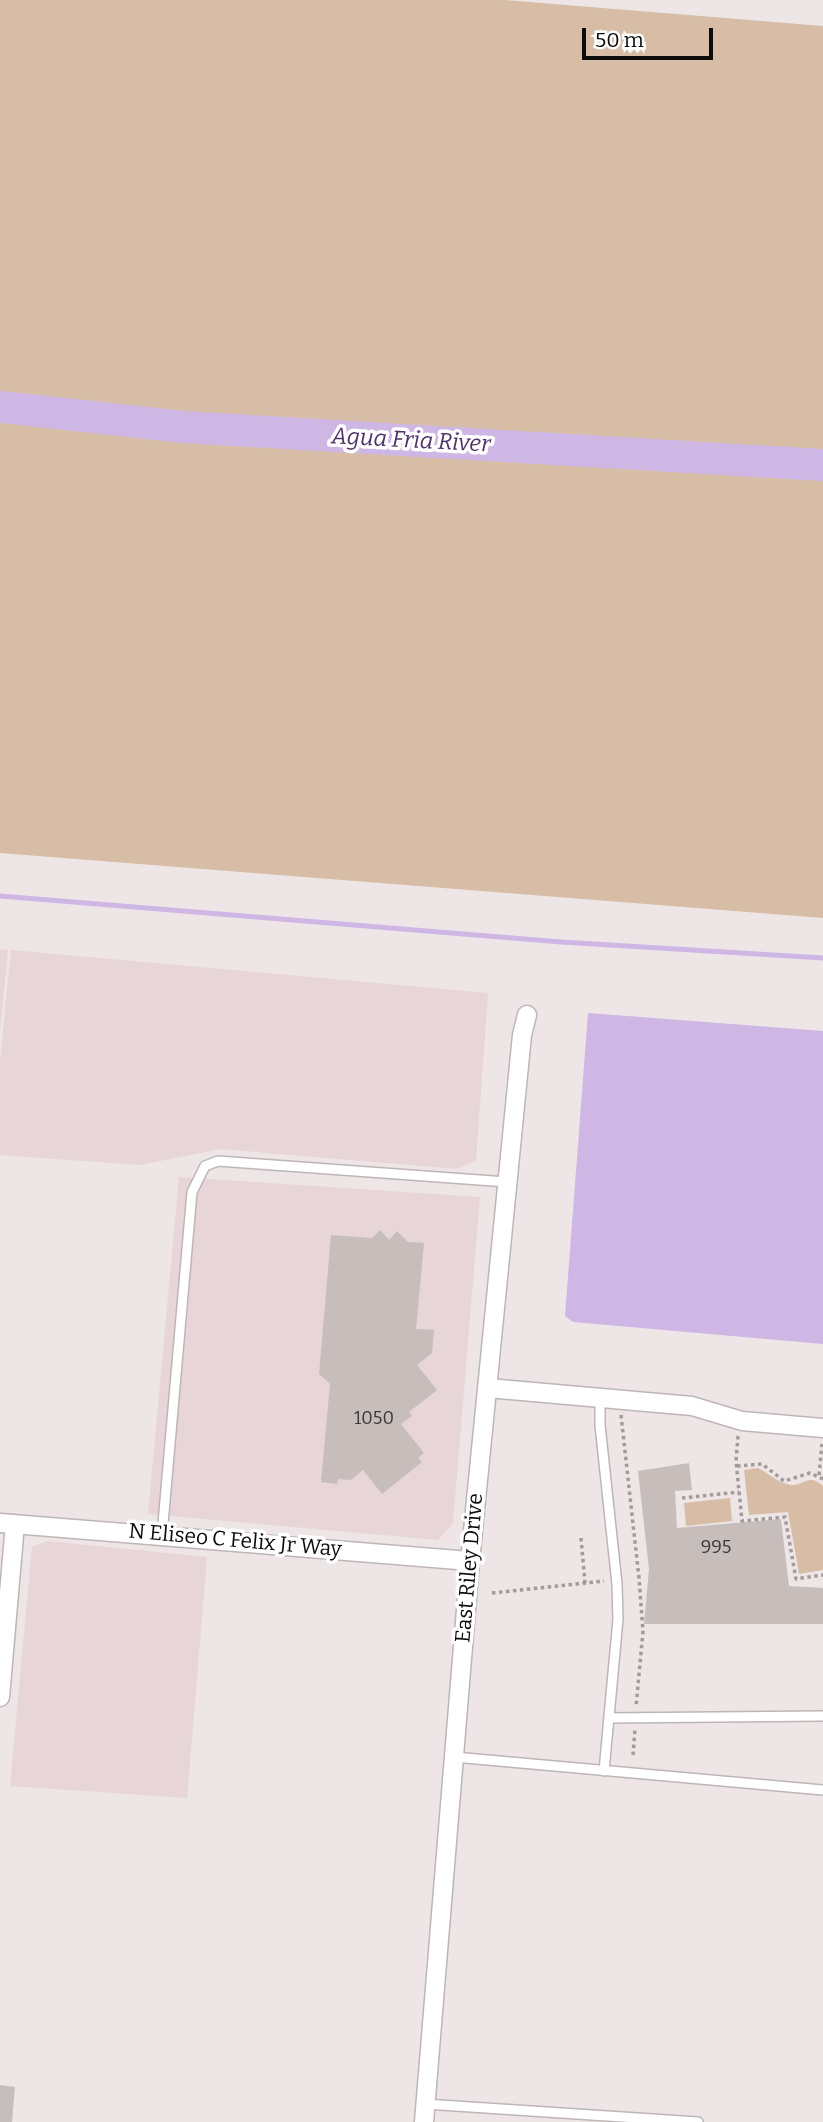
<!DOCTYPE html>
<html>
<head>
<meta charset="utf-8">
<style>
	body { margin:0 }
	#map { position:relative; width:823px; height:2122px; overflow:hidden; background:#eee5e6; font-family:Bitter,serif }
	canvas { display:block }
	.scale { position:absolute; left:582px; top:28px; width:131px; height:32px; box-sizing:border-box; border:4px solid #0e0b0b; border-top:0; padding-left:9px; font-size:21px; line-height:24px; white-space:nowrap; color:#0e0b0b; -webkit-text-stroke:5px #fff; paint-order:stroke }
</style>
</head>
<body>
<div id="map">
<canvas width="823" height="2122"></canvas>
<div class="scale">50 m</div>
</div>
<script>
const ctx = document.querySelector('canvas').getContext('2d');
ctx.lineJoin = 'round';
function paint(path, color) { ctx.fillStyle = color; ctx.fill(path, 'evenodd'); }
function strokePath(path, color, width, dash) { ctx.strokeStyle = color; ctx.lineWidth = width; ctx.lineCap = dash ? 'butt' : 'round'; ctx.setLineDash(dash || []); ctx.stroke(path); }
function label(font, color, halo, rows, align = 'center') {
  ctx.font = font + ' Bitter,serif'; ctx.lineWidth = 7; ctx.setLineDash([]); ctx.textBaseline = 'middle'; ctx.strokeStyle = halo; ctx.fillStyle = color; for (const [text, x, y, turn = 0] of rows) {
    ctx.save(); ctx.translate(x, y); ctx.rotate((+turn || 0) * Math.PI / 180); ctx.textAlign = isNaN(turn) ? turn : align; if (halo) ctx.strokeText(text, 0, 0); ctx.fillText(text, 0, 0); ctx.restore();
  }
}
const built = new Path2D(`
	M0 949 8 950 0 1029Z
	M11 950 488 993 476 1160 457 1169 221 1149 140 1165 0 1155V1061Z
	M179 1177 480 1197 453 1523 438 1540 148 1514Z
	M47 1541 207 1557 187 1798 10 1786 32 1547Z`);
const green = new Path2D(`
	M0 0H505L823 26V918L0 853Z
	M758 1468C768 1473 776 1481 787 1484 803 1489 807 1471 823 1486V1570L799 1574 788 1512 749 1515 744 1470Z
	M730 1498 732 1521 686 1526 684 1503Z`);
const water = new Path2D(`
	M588 1013 823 1031V1344L573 1322 565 1316Z`);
const stream = new Path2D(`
	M0 896 561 942 823 958`);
const river = new Path2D(`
	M0 407 184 427 823 465`);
const building = new Path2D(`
	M380 1230 389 1240 397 1231 408 1242 424 1243 416 1329 434 1330 432 1353 417 1365 437 1390 409 1412 412 1416 401 1424 424 1453 418 1458 422 1462 382 1494 363 1470 351 1480 338 1479 337 1484 321 1482 330 1384 319 1374 331 1235 372 1238Z
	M689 1463 692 1490 675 1491 677 1528 781 1519 789 1586 823 1588V1624H644L649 1569 638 1471Z
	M0 2085 15 2087 12 2122H0Z`);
const path = new Path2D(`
	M621 1415 639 1578 643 1631 636 1707
	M738 1436 736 1461 742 1521 785 1517 796 1579 823 1575
	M737 1466 762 1464 784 1481 810 1473 823 1479
	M819 1475 822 1444
	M682 1498 739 1492
	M581 1538 585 1583
	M492 1593 604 1581
	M633 1755 635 1729`);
const service = new Path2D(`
	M600 1397V1425L617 1584 618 1619 604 1771
	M162 1535 192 1192 205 1166 218 1161 507 1182
	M609 1718 823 1716
	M454 1757 823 1790
	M425 2104 698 2122`);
const minor = new Path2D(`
	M488 1388 692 1406 742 1421 823 1428
	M0 1523 470 1561
	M0 1697 15 1524
	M424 2122 470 1561 522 1035 527 1015`);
const numberNames = [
	["1050",374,1419],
	["995",716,1548]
];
const streetNames = [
	["N Eliseo C Felix Jr Way",235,1541,5],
	["East Riley Drive",470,1568,-85]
];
const waterNames = [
	["Agua Fria River",411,441,3]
];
paint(built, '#e7d5d8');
paint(green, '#d7bda6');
paint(water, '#ceb7e5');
strokePath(stream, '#ceb7e5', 5);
strokePath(river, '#ceb7e5', 32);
paint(building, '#c7bebc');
strokePath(service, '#beb5b6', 12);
strokePath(minor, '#beb5b6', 21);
strokePath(path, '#a29b9b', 3.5, [3.5, 3.5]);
strokePath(service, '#fff', 9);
strokePath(minor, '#fff', 18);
label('18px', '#3c3837', null, numberNames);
label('21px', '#0e0b0b', '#fff', streetNames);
label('italic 23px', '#4f3169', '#fff', waterNames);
</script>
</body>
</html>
